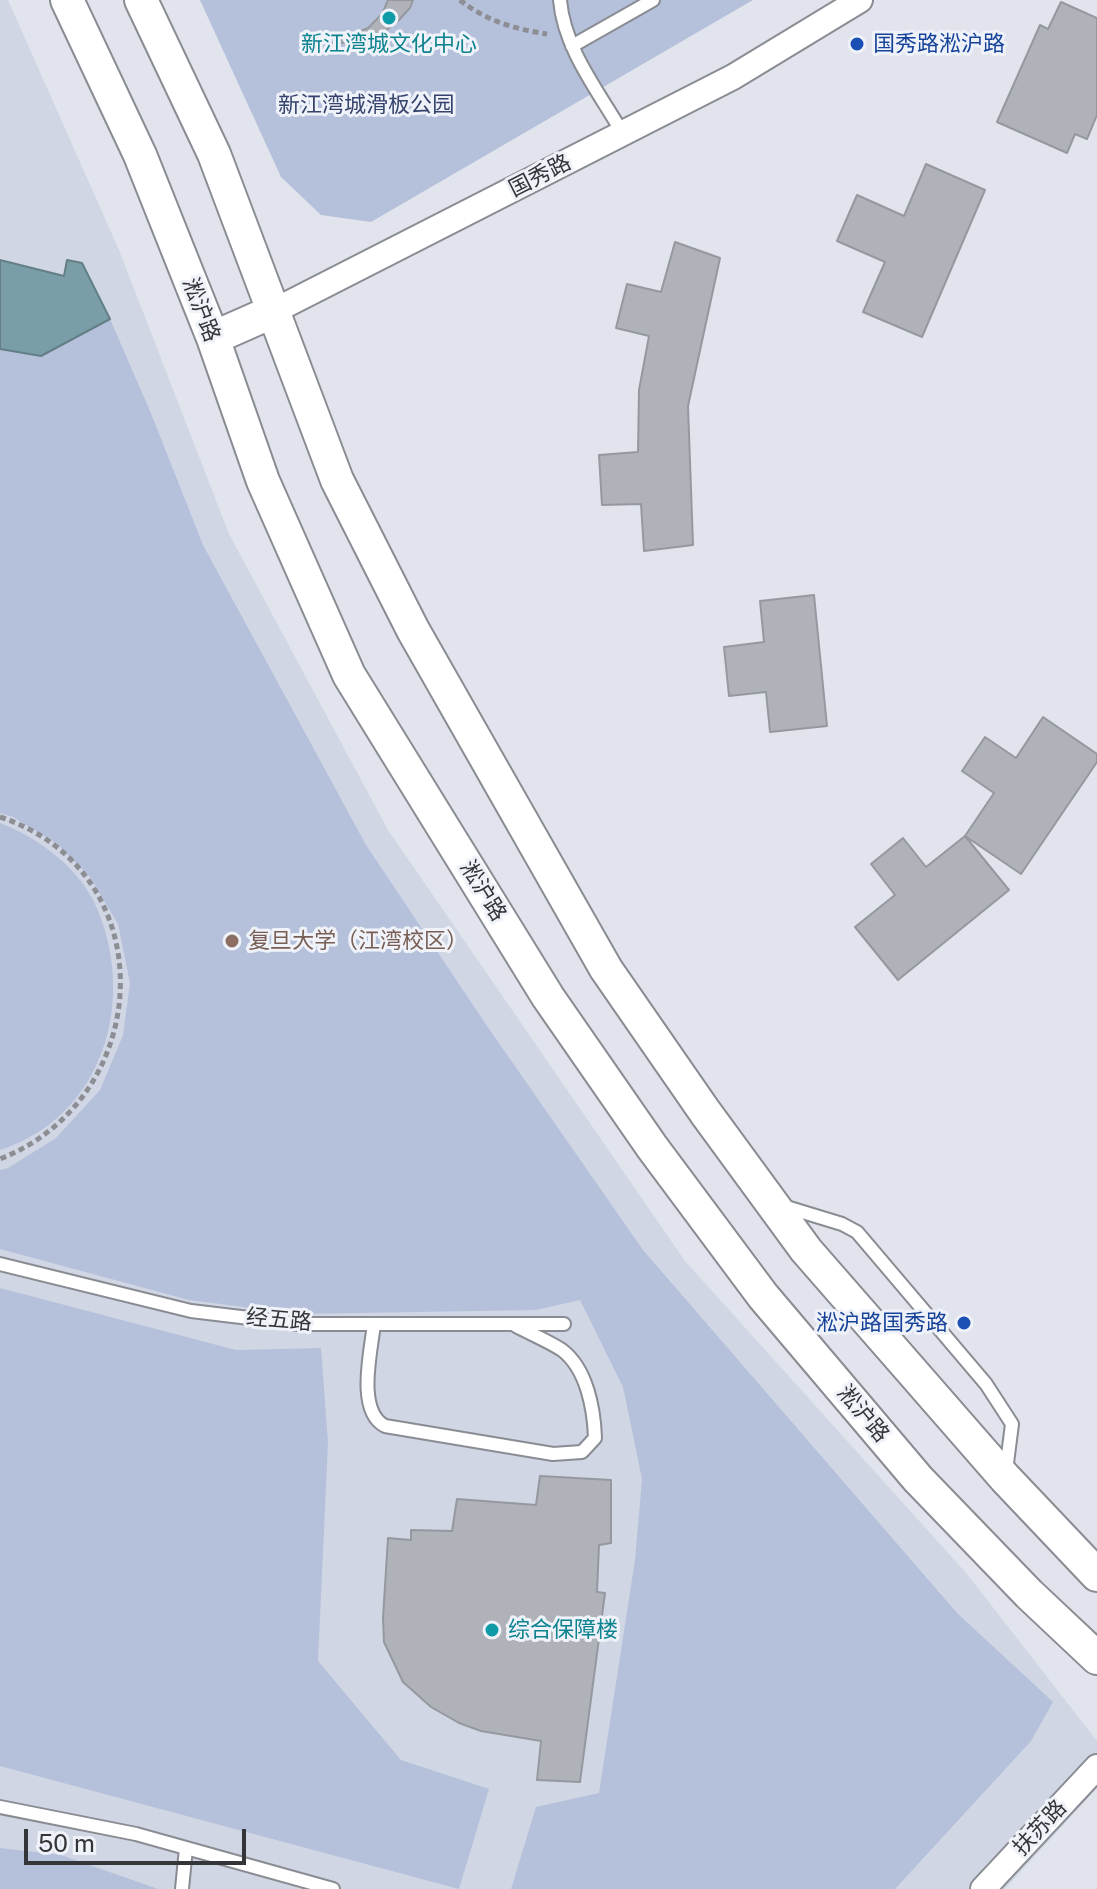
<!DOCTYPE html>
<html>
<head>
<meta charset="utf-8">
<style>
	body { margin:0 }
	#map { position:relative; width:1097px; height:1889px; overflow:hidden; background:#e1e4ec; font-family:"Public Sans",sans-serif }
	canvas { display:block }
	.scale { position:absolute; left:24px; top:1829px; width:222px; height:36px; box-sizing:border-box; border:4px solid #343538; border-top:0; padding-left:10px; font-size:24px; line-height:28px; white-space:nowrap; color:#343538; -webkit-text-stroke:6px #eff2f9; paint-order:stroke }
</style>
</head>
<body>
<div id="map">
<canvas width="1097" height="1889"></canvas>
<div class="scale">50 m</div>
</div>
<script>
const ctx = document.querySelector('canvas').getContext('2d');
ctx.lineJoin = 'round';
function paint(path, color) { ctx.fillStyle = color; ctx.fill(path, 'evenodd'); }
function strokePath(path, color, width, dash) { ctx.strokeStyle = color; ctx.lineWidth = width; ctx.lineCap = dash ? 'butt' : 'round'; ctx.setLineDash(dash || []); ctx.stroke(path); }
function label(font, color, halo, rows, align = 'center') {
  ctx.font = font + ' "Public Sans","Noto Sans SC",sans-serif'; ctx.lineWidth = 6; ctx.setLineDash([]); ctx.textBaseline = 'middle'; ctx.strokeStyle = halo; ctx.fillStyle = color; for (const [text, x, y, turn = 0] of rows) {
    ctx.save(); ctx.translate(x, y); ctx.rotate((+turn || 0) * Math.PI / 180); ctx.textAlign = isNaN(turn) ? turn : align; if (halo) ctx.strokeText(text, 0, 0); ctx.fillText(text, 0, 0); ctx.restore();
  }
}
const built = new Path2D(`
	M0 0H8L119 250 229 534 388 830 685 1261 967 1574 1097 1741V1788L1005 1889H0Z`);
const green = new Path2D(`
	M200 0H753L371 222 321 215 281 177Z
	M110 319 150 411 203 545 366 845 487 1026 643 1250 957 1613 1053 1702 1031 1741 895 1889H511L536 1807 599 1793 635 1560 642 1479 623 1387 580 1300 536 1310 298 1314 189 1300 0 1249V1170L8 1168 56 1138 100 1090 123 1035 130 983 118 924 90 877 56 843 13 817 0 813V349L41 356Z
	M0 823C37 837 78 867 95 904 138 998 104 1117 0 1150Z
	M0 1288 236 1350 321 1348 328 1443 318 1661 401 1760 489 1789 459 1889 0 1766Z
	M0 1848 61 1855 158 1889H0Z`);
const water = new Path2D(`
	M0 260 64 276 67 260 82 263 110 319 41 356 0 349Z`);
const building = new Path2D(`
	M388 0H413L410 8 397 22 375 39 332 44 368 28 382 14Z
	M1061 2 1097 18V115L1087 139 1075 134 1067 153 997 122 1040 25 1048 29Z
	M926 164 985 190 922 337 863 312 885 262 837 241 857 195 904 216Z
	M675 242 720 258 688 406 693 545 644 551 641 504 602 505 599 455 638 452 639 390 649 336 616 328 627 284 661 292Z
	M814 595 827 726 770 732 766 692 729 696 724 647 764 642 760 601Z
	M1043 717 1097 754V762L1021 874 965 836 994 793 962 771 985 737 1016 758Z
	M965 836 1009 890 898 980 855 927 895 895 871 864 903 838 926 867Z
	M540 1476 611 1480V1543L599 1545 597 1592 605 1593 580 1782 537 1780 541 1741 481 1731 459 1723 431 1707 403 1682 384 1642 383 1618 388 1538 411 1540V1530L452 1531 457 1499 536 1505Z`);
const path = new Path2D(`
	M460 0C486 21 515 29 547 34
	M0 817C165 871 156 1098 0 1159`);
const lane = new Path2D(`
	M560 0C564 49 599 92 623 134
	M572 46 653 0
	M783 1206 842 1224 857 1232 986 1384 1012 1424 1006 1471
	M0 1264 191 1311 299 1324H564
	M374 1324C371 1351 356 1411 385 1426L553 1454 582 1452 595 1438C594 1409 587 1369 562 1350 548 1341 531 1334 516 1326
	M0 1807 136 1834 333 1889
	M182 1889 186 1848`);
const street = new Path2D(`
	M274 311 733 77 860 0
	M983 1889 1097 1767`);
const secondary = new Path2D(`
	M67 0 140 155 213 338 263 481 349 675 548 997 652 1147 763 1296 918 1479 1029 1594 1097 1658
	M141 0 214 154 337 480 413 630 606 969 705 1112 806 1250 1005 1478 1097 1575
	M213 338 274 311`);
const markers = [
	[389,18,8,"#0f9aa8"],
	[857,44,8,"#1a4fb4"],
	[232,941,8,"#8d6e63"],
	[964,1323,8,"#1a4fb4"],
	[492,1630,8,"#0f9aa8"]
];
const cultureNames = [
	["新江湾城文化中心",389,44],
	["综合保障楼",508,1630,"left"]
];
const transitNames = [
	["国秀路淞沪路",873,44],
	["淞沪路国秀路",948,1323,"right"]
];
const parkNames = [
	["新江湾城滑板公园",366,105]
];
const streetNames = [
	["国秀路",540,176,-27],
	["淞沪路",201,310,69],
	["淞沪路",483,891,58],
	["经五路",279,1320,5],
	["淞沪路",863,1414,50],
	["扶苏路",1040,1828,-47]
];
const educationNames = [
	["复旦大学（江湾校区）",248,941]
];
paint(built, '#d0d6e4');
paint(green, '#b5c0db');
paint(water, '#799ea8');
strokePath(water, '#647e86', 2);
paint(building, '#afb2b9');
strokePath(building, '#95989f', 2);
strokePath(lane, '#8a8c93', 16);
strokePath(street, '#8a8c93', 28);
strokePath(secondary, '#8a8c93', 36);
strokePath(path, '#8c8e94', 5, [6, 4]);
strokePath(lane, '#fff', 12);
strokePath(street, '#fff', 24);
strokePath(secondary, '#fff', 32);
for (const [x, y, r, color] of markers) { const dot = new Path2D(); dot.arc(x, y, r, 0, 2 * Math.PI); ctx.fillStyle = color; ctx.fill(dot); strokePath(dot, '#eff2f9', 3); }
label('22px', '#0d838f', '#eff2f9', cultureNames);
label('22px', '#164399', '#eff2f9', transitNames, 'left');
label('22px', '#35436d', '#eff2f9', parkNames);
label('22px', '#343538', '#eff2f9', streetNames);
label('22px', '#785e54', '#eff2f9', educationNames, 'left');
</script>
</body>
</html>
